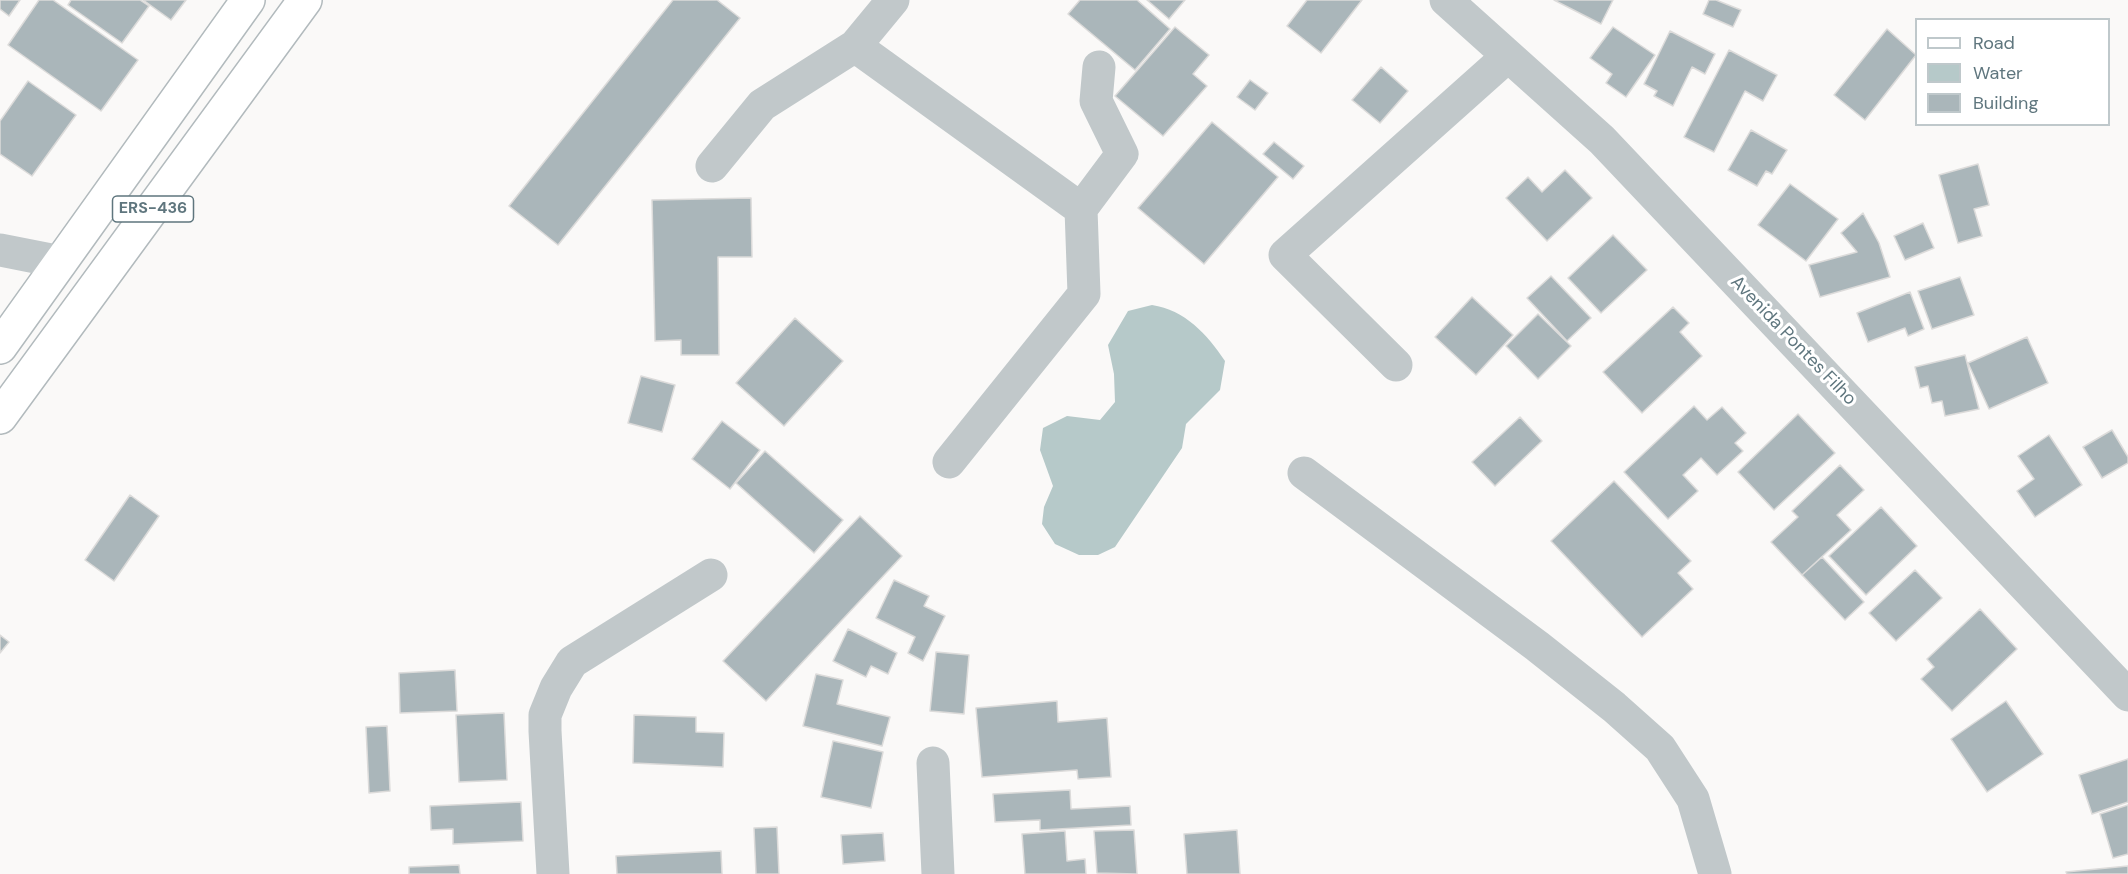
<!DOCTYPE html>
<html>
<head>
<meta charset="utf-8">
<style>
	body { margin:0 }
	#map { position:relative; width:2128px; height:874px; overflow:hidden; background:#faf9f8; font-family:"DM Sans",sans-serif }
	canvas { display:block }
	.legend { position:absolute; left:1915px; top:18px; width:195px; height:108px; box-sizing:border-box; background:#fff; border:2px solid #bfc8cb; margin:0; padding:8px 10px; list-style:none; font-size:18px; color:#5f767e }
	.legend li { display:flex; align-items:center; gap:12px; height:30px }
	.legend b { width:30px; border:2px solid #bfc8cb }
</style>
</head>
<body>
<div id="map">
<canvas width="2128" height="874"></canvas>
<ul class="legend">
<li><b style="height:8px;background:#fff"></b>Road</li>
<li><b style="height:16px;background:#b6c9c9"></b>Water</li>
<li><b style="height:16px;background:#aab6ba"></b>Building</li>
</ul>
</div>
<script>
const ctx = document.querySelector('canvas').getContext('2d');
ctx.lineJoin = 'round';
function paint(path, color) { ctx.fillStyle = color; ctx.fill(path, 'evenodd'); }
function strokePath(path, color, width, dash) { ctx.strokeStyle = color; ctx.lineWidth = width; ctx.lineCap = dash ? 'butt' : 'round'; ctx.setLineDash(dash || []); ctx.stroke(path); }
function label(font, color, halo, rows, align = 'center') {
  ctx.font = font + ' "DM Sans",sans-serif'; ctx.lineWidth = 6; ctx.setLineDash([]); ctx.textBaseline = 'middle'; ctx.strokeStyle = halo; ctx.fillStyle = color; for (const [text, x, y, turn = 0] of rows) {
    ctx.save(); ctx.translate(x, y); ctx.rotate((+turn || 0) * Math.PI / 180); ctx.textAlign = isNaN(turn) ? turn : align; if (halo) ctx.strokeText(text, 0, 0); ctx.fillText(text, 0, 0); ctx.restore();
  }
}
const water = new Path2D(`
	M1152 305C1185 310 1207 334 1225 361L1220 390 1186 424 1182 448 1115 547 1098 555H1079L1055 544 1042 524 1044 507 1053 486 1040 450 1043 428 1067 416 1100 420 1115 402 1114 374 1108 345 1128 311Z`);
const building = new Path2D(`
	M0 0H20L9 16 0 9Z
	M39 0H53L138 60 101 111 8 45Z
	M71 0H140L149 6 122 43 68 5Z
	M143 0H186L171 20Z
	M673 0H717L740 18 558 245 509 206Z
	M1080 0H1137L1170 29 1135 70 1068 14Z
	M1147 0H1185L1169 19Z
	M1307 0H1362L1321 53 1287 26Z
	M1554 0H1613L1601 24Z
	M1709 0H1716L1741 10 1733 27 1703 14Z
	M1175 27 1209 55 1193 74 1207 86 1163 136 1115 96Z
	M1613 27 1655 55 1626 97 1606 83 1612 74 1590 58Z
	M1887 29 1916 55 1865 120 1834 95Z
	M1670 31 1715 54 1705 74 1692 67 1673 106 1654 96 1657 91 1644 84Z
	M1729 50 1777 75 1763 101 1745 91 1714 152 1684 137Z
	M1381 67 1408 91 1380 123 1352 100Z
	M1250 80 1268 93 1255 110 1237 97Z
	M28 81 76 115 32 176 0 154V121Z
	M1212 122 1278 177 1204 264 1138 208Z
	M1751 130 1787 150 1772 174 1766 171 1757 186 1728 170Z
	M1274 142 1304 166 1293 179 1263 154Z
	M1978 164 1989 205 1974 209 1982 236 1958 243 1939 175Z
	M1565 170 1592 198 1547 241 1506 198 1528 177 1542 192Z
	M1790 184 1838 219 1806 261 1758 225Z
	M751 198 752 257H718L719 355H681V340L655 341 652 200Z
	M1863 213 1879 243 1890 277 1820 297 1809 265 1857 252 1841 233Z
	M1923 223 1934 248 1905 260 1894 236Z
	M1613 235 1647 270 1601 313 1568 278Z
	M1551 276 1591 318 1567 341 1527 298Z
	M1960 277 1974 315 1932 329 1918 291Z
	M1910 292 1924 329 1908 336 1905 328 1868 342 1857 313Z
	M1472 297 1513 335 1476 375 1435 337Z
	M1673 307 1689 323 1680 332 1702 356 1642 413 1603 372Z
	M1538 314 1571 346 1538 379 1506 346Z
	M795 318 843 361 784 426 736 383Z
	M2027 337 2048 383 1989 409 1968 363Z
	M1965 355 1979 409 1945 416 1942 401 1932 403 1928 386 1920 388 1915 367Z
	M641 376 675 385 662 432 628 423Z
	M1694 406 1707 420 1722 407 1746 433 1735 443 1743 451 1717 475 1701 458 1683 475 1698 491 1668 519 1624 472Z
	M1798 414 1835 453 1774 510 1738 472Z
	M1520 417 1542 441 1495 486 1472 462Z
	M722 421 760 450 730 489 692 459Z
	M2112 430 2128 457V463L2102 478 2083 447Z
	M2049 435 2082 485 2035 517 2017 491 2034 479 2018 456Z
	M765 451 843 520 814 553 736 483Z
	M1840 465 1864 490 1837 515 1851 530 1802 575 1771 542 1798 517 1792 511Z
	M1614 481 1691 561 1678 573 1693 589 1642 637 1551 541Z
	M130 495 159 516 114 581 85 560Z
	M1881 507 1917 546 1866 595 1829 556Z
	M860 516 902 556 766 701 723 661Z
	M1822 557 1864 602 1845 620 1802 575Z
	M1915 570 1942 598 1896 641 1869 613Z
	M894 580 929 596 924 606 945 616 923 661 908 653 915 637 876 618Z
	M1980 609 2017 649 1952 711 1921 679 1934 667 1927 659Z
	M848 629 897 653 888 674 871 666 866 677 833 661Z
	M0 635 9 642 0 653Z
	M936 652 969 655 964 714 930 711Z
	M455 670 457 711 400 713 399 673Z
	M816 674 843 680 837 704 890 717 882 746 803 726Z
	M1057 701 1058 722 1107 718 1111 777 1078 779 1077 770 982 777 976 708Z
	M2006 701 2043 754 1987 792 1951 739Z
	M504 713 507 780 459 782 456 715Z
	M634 715 696 717V732L724 733 723 767 633 763Z
	M387 726 390 791 369 793 366 727Z
	M833 741 883 752 871 808 821 797Z
	M2128 759V802L2092 814 2079 775Z
	M1070 790 1071 809 1130 806 1131 825 1040 830V820L995 822 993 794Z
	M521 802 523 841 453 844V829L431 830 430 806Z
	M2128 805V854L2113 858 2100 814Z
	M777 827 779 874H756L754 828Z
	M1134 830 1137 874 1097 873 1094 831Z
	M1237 830 1240 874H1187L1184 834Z
	M1065 831 1067 861 1085 859 1086 874H1025L1022 834Z
	M883 833 885 861 843 864 841 835Z
	M721 851 722 874H617L616 856Z
	M459 865 460 874H409V867Z
	M2128 866V874H2067L2066 872Z`);
const minor = new Path2D(`
	M1446 0 1602 140 2128 695
	M855 46 1081 209 1122 154 1096 101 1099 67
	M712 166 762 105 855 46 893 0
	M0 250 61 262
	M1396 365 1285 255 1508 56
	M949 462 1084 294 1081 209
	M1304 473 1537 646 1614 707 1660 748 1693 799 1715 874
	M933 763 938 874
	M553 874 545 731V715L556 688 572 662 711 575`);
const major = new Path2D(`
	M0 347 248 0
	M0 417 305 0`);
const shields = [
	[153,209,81]
];
const shieldNames = [
	["ERS-436",153,209]
];
const streetNames = [
	["Avenida Pontes Filho",1793,341,46]
];
paint(water, '#b6c9c9');
paint(building, '#aab6ba');
strokePath(building, '#dcdbda', 1.5);
strokePath(major, '#b2babd', 36);
strokePath(minor, '#c1c8ca', 33);
strokePath(major, '#fff', 33);
for (const [x, y, w] of shields) { const box = new Path2D(); box.roundRect(x - w / 2, y - 13, w, 26, 4.5); ctx.fillStyle = '#fff'; ctx.fill(box); strokePath(box, '#5f767e', 1.5); }
label('bold 16px', '#5f767e', null, shieldNames);
label('18px', '#5f767e', '#fff', streetNames);
</script>
</body>
</html>
